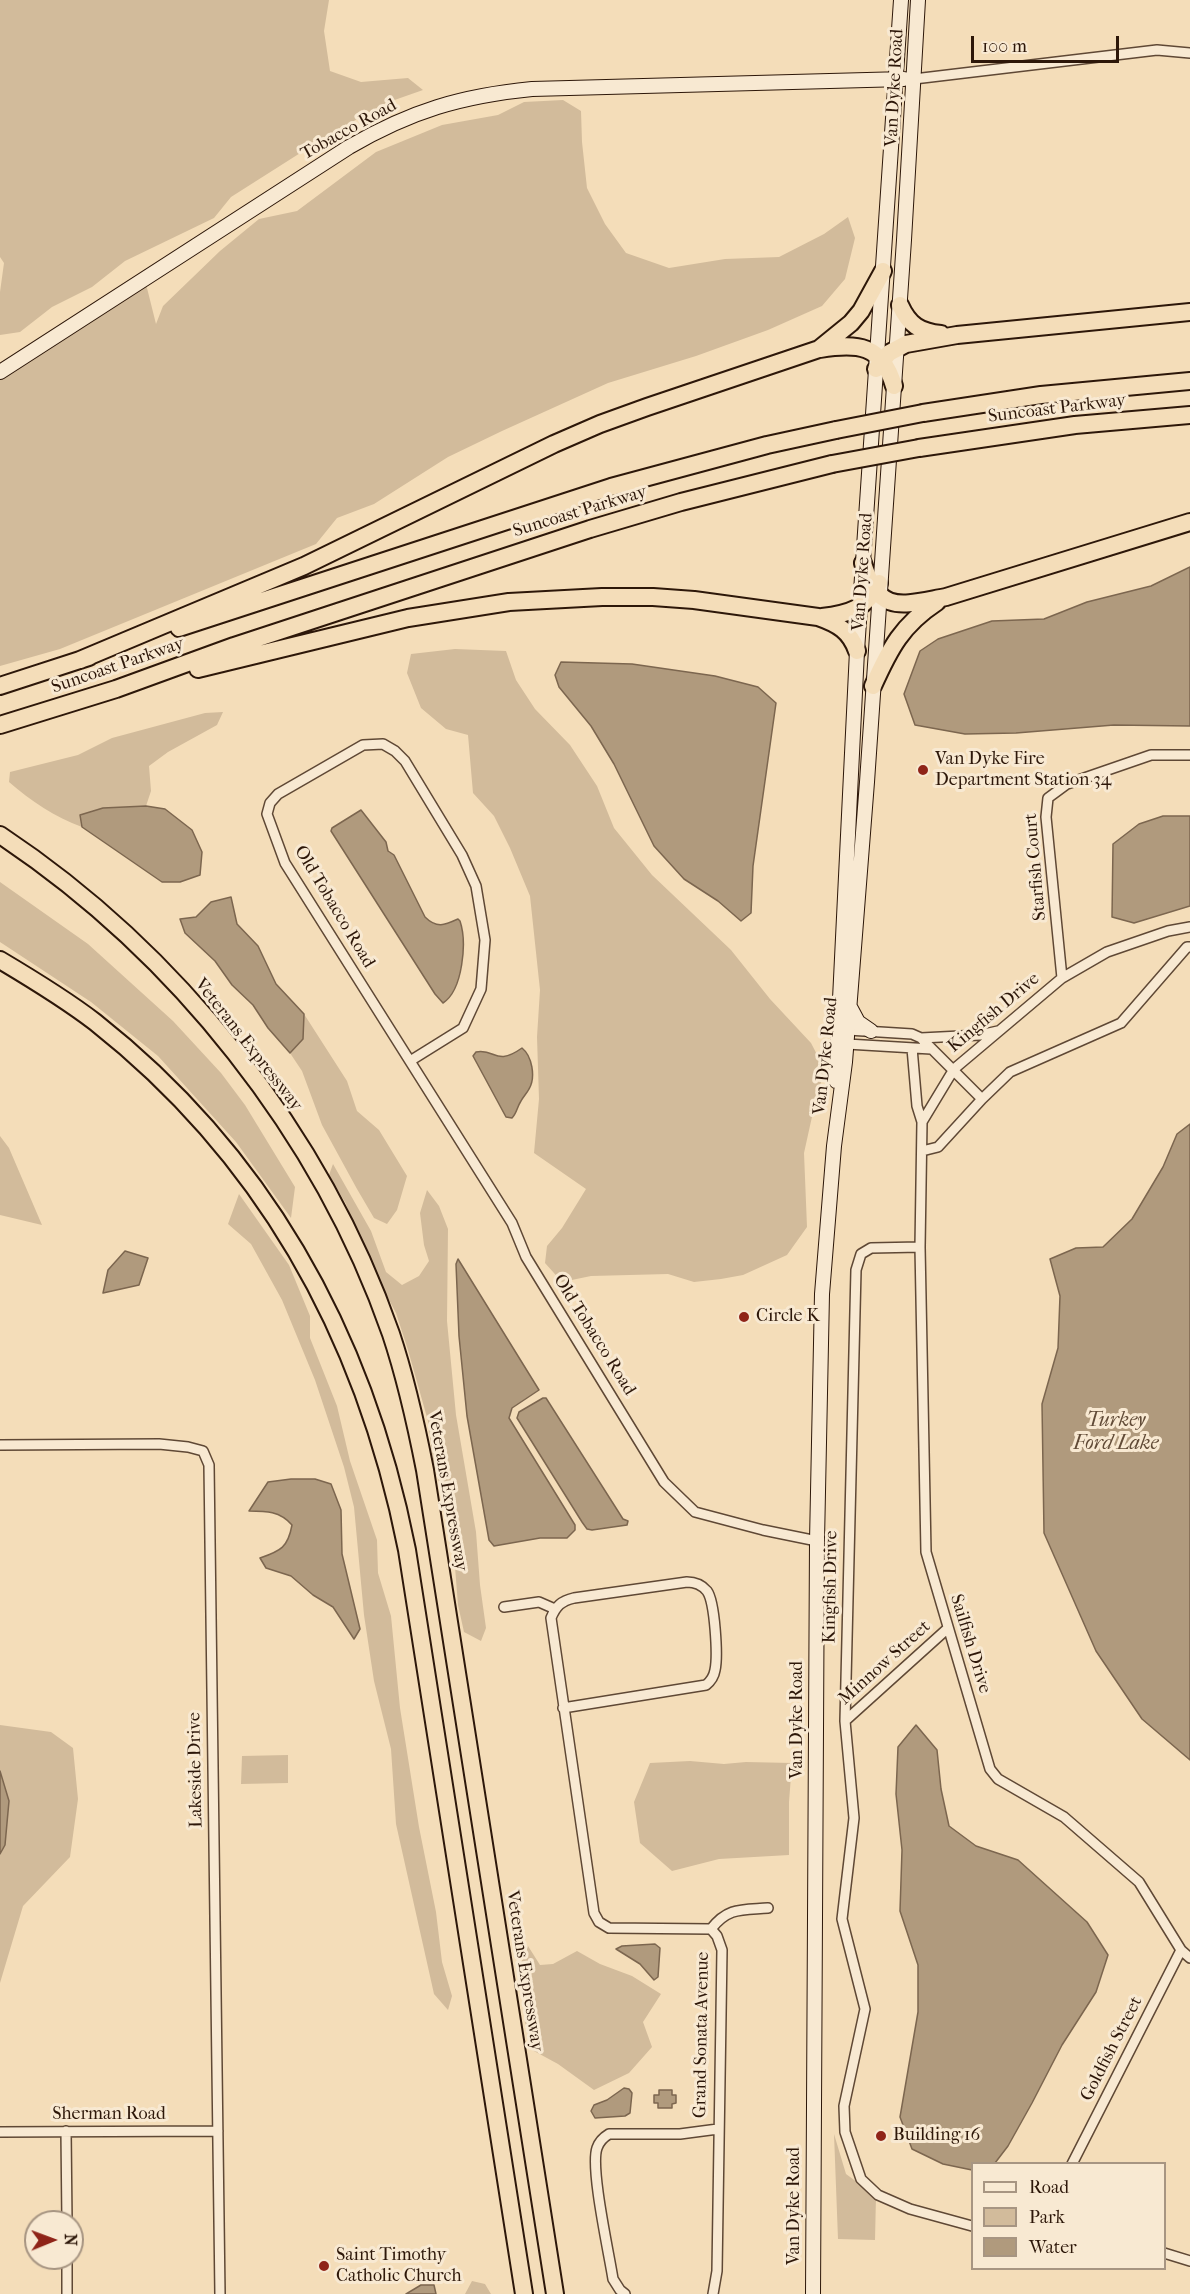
<!DOCTYPE html>
<html>
<head>
<meta charset="utf-8">
<style>
	body { margin:0 }
	#map { position:relative; width:1190px; height:2294px; overflow:hidden; background:#f4ddb9; font-family:"IM FELL French Canon",serif }
	canvas { display:block }
	.legend { position:absolute; left:971px; top:2162px; width:195px; height:108px; box-sizing:border-box; background:#f8e9d2; border:2px solid #a79582; margin:0; padding:8px 10px; list-style:none; font-size:18px; color:#2d1709 }
	.legend li { display:flex; align-items:center; gap:12px; height:30px }
	.legend b { width:30px; border:2px solid #a79582 }
	.north { position:absolute; left:24px; top:2210px; width:60px; height:60px; box-sizing:border-box; background:#f8e9d2; border:2px solid #a79582; border-radius:50%; rotate:89deg; font-size:16px; font-weight:700; line-height:24px; text-align:center; color:#2d1709 }
	.north::after { content:''; display:block; margin:auto; width:21px; height:27px; background:#8f2418; clip-path:polygon(50% 0,100% 100%,50% 72%,0 100%) }
	.scale { position:absolute; left:971px; top:36px; width:148px; height:27px; box-sizing:border-box; border:3px solid #2d1709; border-top:0; padding-left:8px; font-size:18px; line-height:21px; white-space:nowrap; color:#2d1709; -webkit-text-stroke:4px #f8e9d2; paint-order:stroke }
</style>
</head>
<body>
<div id="map">
<canvas width="1190" height="2294"></canvas>
<ul class="legend">
<li><b style="height:8px;background:#f8e9d2"></b>Road</li>
<li><b style="height:16px;background:#d2bb9b"></b>Park</li>
<li><b style="height:16px;background:#b09a7d"></b>Water</li>
</ul>
<div class="north">N</div>
<div class="scale">100 m</div>
</div>
<script>
const ctx = document.querySelector('canvas').getContext('2d');
ctx.lineJoin = 'round';
function paint(path, color) { ctx.fillStyle = color; ctx.fill(path, 'evenodd'); }
function strokePath(path, color, width, dash) { ctx.strokeStyle = color; ctx.lineWidth = width; ctx.lineCap = dash ? 'butt' : 'round'; ctx.setLineDash(dash || []); ctx.stroke(path); }
function label(font, color, halo, rows, align = 'center') {
  ctx.font = font + ' "IM FELL French Canon",serif'; ctx.lineWidth = 6; ctx.setLineDash([]); ctx.textBaseline = 'middle'; ctx.strokeStyle = halo; ctx.fillStyle = color; for (const [text, x, y, turn = 0] of rows) {
    ctx.save(); ctx.translate(x, y); ctx.rotate((+turn || 0) * Math.PI / 180); ctx.textAlign = isNaN(turn) ? turn : align; if (halo) ctx.strokeText(text, 0, 0); ctx.fillText(text, 0, 0); ctx.restore();
  }
}
const green = new Path2D(`
	M0 0H329L324 31 330 71 361 82 408 78 423 90 386 103 327 136 231 197 214 218 125 261 92 287 52 307 20 332 0 335V292L4 263 0 257Z
	M563 100 581 111 582 142 587 188 605 224 626 253 669 268 725 259 779 257 824 234 848 217 855 238 845 279 822 306 768 330 696 356 608 383 502 431 448 457 374 504 337 518 316 544 60 649 0 666V369L145 280 156 324 163 306 220 251 259 219 297 211 376 152 442 125 498 115 524 102Z
	M455 649 506 651 516 680 535 709 570 745 597 786 614 828 652 875 731 950 770 999 811 1043 825 1070 817 1094 804 1153 807 1227 787 1255 743 1275 721 1279 694 1282 668 1274 591 1276 562 1282 545 1263 547 1246 562 1228 586 1189 534 1153 539 1099 537 1037 540 990 530 896 510 848 494 816 473 793 468 735 446 729 421 708 407 673 411 654Z
	M223 712 217 725 168 752 149 766 151 791 146 806 103 808 80 815 82 827C55 817 31 801 9 782L10 772 78 755 112 738 205 713Z
	M0 882 88 944 173 1021 221 1073 245 1105 295 1187 291 1218 236 1142 158 1056 91 1002 0 942Z
	M304 1014 347 1081 357 1111 379 1130 407 1176 397 1210 387 1224 374 1218 357 1189 322 1125 302 1071 290 1053 303 1039Z
	M0 1136 9 1148 42 1225 0 1215Z
	M333 1164 371 1231 386 1272 402 1285 419 1276 429 1261 424 1245 420 1213 427 1190 439 1206 448 1229 447 1321 456 1415 476 1532 480 1585 486 1628 481 1641 464 1632 458 1605 452 1529 433 1461 428 1421 408 1350 396 1313 362 1249 346 1204 329 1175Z
	M239 1194 289 1265 310 1316V1338L337 1406 350 1461 377 1540 378 1573 391 1616 400 1708 419 1827 436 1912 442 1962 452 1996 448 2010 434 1994 396 1824 391 1749 374 1681 364 1615 354 1507 344 1467 315 1380 282 1300 251 1244 228 1224Z
	M0 1725 51 1732 73 1748 78 1799 70 1857 23 1906 0 1983V1854L5 1845 9 1801 0 1771Z
	M288 1755V1783L241 1784 242 1756Z
	M690 1761 724 1764 746 1762 792 1763 789 1802V1855L719 1859 672 1871 640 1843 634 1802 650 1763Z
	M528 1946 540 1965 553 1964 577 1951 600 1964 632 1976 661 1994 643 2022 652 2047 629 2073 594 2090 558 2064 534 2051 525 2022 527 2007 521 1963Z
	M834 2134 846 2174 876 2196 875 2240 838 2239Z
	M472 2281 485 2284 491 2294H465Z`);
const water = new Path2D(`
	M1190 567V726L1114 725 1016 733 965 734 915 725 904 694 920 651 938 639 992 621 1044 619 1087 602 1151 586Z
	M561 662 632 664 715 676 758 687 776 703 753 866 751 913 741 921 718 901 684 879 654 846 614 764 591 726 559 687 555 675Z
	M146 806 165 809 192 830 202 852 200 875 180 882H162L82 827 80 815 103 808Z
	M361 810 386 842 388 851 394 855 425 917C437 929 445 925 458 919L460 921C467 942 463 990 443 1003L435 994 331 831 332 828Z
	M1163 816H1190V906L1134 923 1112 917 1113 844 1139 824Z
	M231 897 237 924 258 946 276 984 304 1014 303 1039 290 1053 268 1028 253 1005 232 985 215 961 185 933 180 919 196 917 211 902Z
	M522 1048C532 1056 536 1077 529 1089 527 1093 523 1097 521 1101 517 1107 517 1113 512 1118L506 1117 473 1056 476 1052C496 1048 495 1067 522 1048Z
	M1190 1124V1760L1142 1719 1096 1651 1044 1533 1042 1404 1058 1348 1060 1296 1050 1259 1076 1248 1103 1247 1132 1219 1163 1167 1177 1134Z
	M125 1251 148 1258 139 1285 103 1293 108 1270Z
	M458 1259 539 1390 512 1408 509 1418 575 1525V1530L567 1538H540L494 1546 489 1540 467 1416 459 1336 456 1264Z
	M543 1398H546L623 1519 628 1521 627 1525 592 1530 587 1529 582 1522 517 1418 519 1412Z
	M291 1479H315L331 1484 341 1510 342 1554 360 1629 354 1639 333 1607 313 1595 291 1576 266 1568 260 1558C281 1551 288 1547 292 1525 280 1511 266 1511 249 1511L268 1482Z
	M916 1725 937 1750 941 1789 949 1826 976 1846 1018 1860 1087 1922 1108 1955 1096 1992 1062 2045 1032 2103 1008 2146 995 2163 972 2164V2170L943 2164 912 2149 900 2117 918 2012V1965L900 1911 902 1850 896 1794 898 1747Z
	M0 1771 9 1801 5 1845 0 1854Z
	M655 1944 660 1948 658 1977 654 1980 640 1964 616 1949 622 1946Z
	M624 2088 629 2089 632 2093 630 2113 625 2116 595 2118 591 2111 594 2105 607 2100Z
	M659 2090H672V2095H676V2103L672 2104V2108H658V2103H654V2095H659Z
	M421 2285H434L436 2294H406Z`);
const street = new Path2D(`
	M914 79 1157 50 1190 53
	M1190 927 1168 931 1107 952 1062 978 954 1069 922 1122 920 1247 926 1552 990 1769 998 1779 1064 1817 1139 1882 1181 1950 1190 1958
	M1062 978 1046 817 1048 798 1067 784 1151 755H1190
	M843 1032 848 1030 912 1034 921 1038 982 1099
	M921 1038 980 1035 998 1031
	M842 1040 847 1044 931 1049
	M912 1048 917 1106 922 1122
	M410 1061 463 1028 481 989 485 940 476 886 462 855 405 761 395 751 383 744 363 745 278 794 270 803 267 814 285 863 512 1223 526 1257 664 1482 695 1512 763 1530 817 1541
	M922 1151 938 1147 982 1099 1010 1072 1121 1023 1187 947H1190
	M920 1247 871 1248 861 1254 856 1270 845 1721 854 1818 842 1919 865 2009 844 2106 845 2132 861 2179 878 2195 910 2209 972 2226
	M0 1445 159 1444 188 1447 203 1451 209 1465 220 2294
	M504 1607 539 1602 555 1609
	M563 1708 706 1685C711 1681 714 1676 715 1670 718 1656 715 1602 707 1591 702 1585 695 1582 687 1582L574 1598C561 1601 556 1606 551 1618L594 1913 599 1922 609 1928 711 1929 717 1936 722 1950 717 2271 713 2294
	M845 1721 947 1629
	M711 1929C728 1907 742 1910 768 1908
	M66 2131 67 2222
	M0 2132 218 2131
	M1072 2164 1181 1950
	M1164 2253 1190 2261
	M67 2258V2294
	M625 2294 620 2290 613 2279C609 2253 590 2168 597 2148 599 2142 604 2137 609 2134H680L718 2129`);
const secondary = new Path2D(`
	M0 372 349 147C411 111 461 96 532 89L904 79
	M850 1007 858 1022 871 1031
	M836 1081 857 651 901 0
	M813 2294 817 1541 822 1294 834 1146 845 1062 867 782 904 240 918 0`);
const highway = new Path2D(`
	M900 305C909 325 920 332 941 334
	M820 349C857 343 882 344 894 386
	M876 369 889 353 906 344 957 335 1190 312
	M923 413 1041 395 1190 381
	M919 448 1075 425 1190 415
	M863 563C879 615 901 605 946 597L1190 522
	M822 617C849 614 866 609 879 583
	M179 628 611 487 767 445 836 430
	M80 660 304 566 554 444 600 424 647 407 819 349 851 323 861 311 883 271
	M198 669 408 618 509 602 602 597H653L694 600 818 617C838 624 850 631 857 651
	M0 686 89 657
	M873 686C890 648 902 625 937 602
	M0 725 116 689 234 646 590 529 681 502 832 464
	M0 835C176 952 321 1133 391 1334 406 1379 416 1424 425 1470L555 2294
	M0 960C32 979 65 999 95 1022 266 1157 365 1337 407 1550L524 2294`);
const highwayBridge = new Path2D(`
	M836 430 923 413
	M832 464 919 448`);
const markers = [
	[923,770,6,"#8f2418"],
	[744,1317,6,"#8f2418"],
	[881,2136,6,"#8f2418"],
	[324,2266,6,"#8f2418"]
];
const streetNames = [
	["Van Dyke Road",895,88,-87],
	["Tobacco Road",349,130,-29],
	["Suncoast Parkway",1057,409,-7],
	["Suncoast Parkway",580,512,-17],
	["Van Dyke Road",863,572,-86],
	["Suncoast Parkway",118,666,-19],
	["Starfish Court",1036,867,-95],
	["Old Tobacco Road",334,907,59],
	["Kingfish Drive",994,1013,-40],
	["Veterans Expressway",248,1045,52],
	["Van Dyke Road",826,1056,-84],
	["Old Tobacco Road",594,1335,58],
	["Veterans Expressway",447,1491,80],
	["Kingfish Drive",831,1587,-89],
	["Sailfish Drive",970,1644,73],
	["Minnow Street",885,1663,-42],
	["Van Dyke Road",798,1720,-90],
	["Lakeside Drive",196,1770,-91],
	["Veterans Expressway",524,1971,81],
	["Grand Sonata Avenue",702,2035,-89],
	["Goldfish Street",1112,2049,-63],
	["Sherman Road",109,2115],
	["Van Dyke Road",795,2206,-90]
];
const poiNames = [
	["Van Dyke Fire",935,760],
	["Department Station 34",935,781],
	["Circle K",756,1317],
	["Building 16",893,2136],
	["Saint Timothy",336,2256],
	["Catholic Church",336,2277]
];
const waterNames = [
	["Turkey",1116,1421],
	["Ford Lake",1116,1444]
];
paint(green, '#d2bb9b');
paint(water, '#b09a7d');
strokePath(water, '#7c664f', 1.5);
strokePath(street, '#5f4835', 12);
strokePath(secondary, '#2d1709', 16);
strokePath(highway, '#2d1709', 20);
strokePath(street, '#f8e9d2', 9);
strokePath(secondary, '#f8e9d2', 14);
strokePath(highway, '#f4ddb9', 16);
strokePath(highwayBridge, '#2d1709', 20, []);
strokePath(highwayBridge, '#f4ddb9', 16);
for (const [x, y, r, color] of markers) { const dot = new Path2D(); dot.arc(x, y, r, 0, 2 * Math.PI); ctx.fillStyle = color; ctx.fill(dot); strokePath(dot, '#f8e9d2', 2); }
label('18px', '#2d1709', '#f8e9d2', streetNames);
label('18px', '#2d1709', '#f8e9d2', poiNames, 'left');
label('italic 20px', '#614b37', '#f8e9d2', waterNames);
</script>
</body>
</html>
